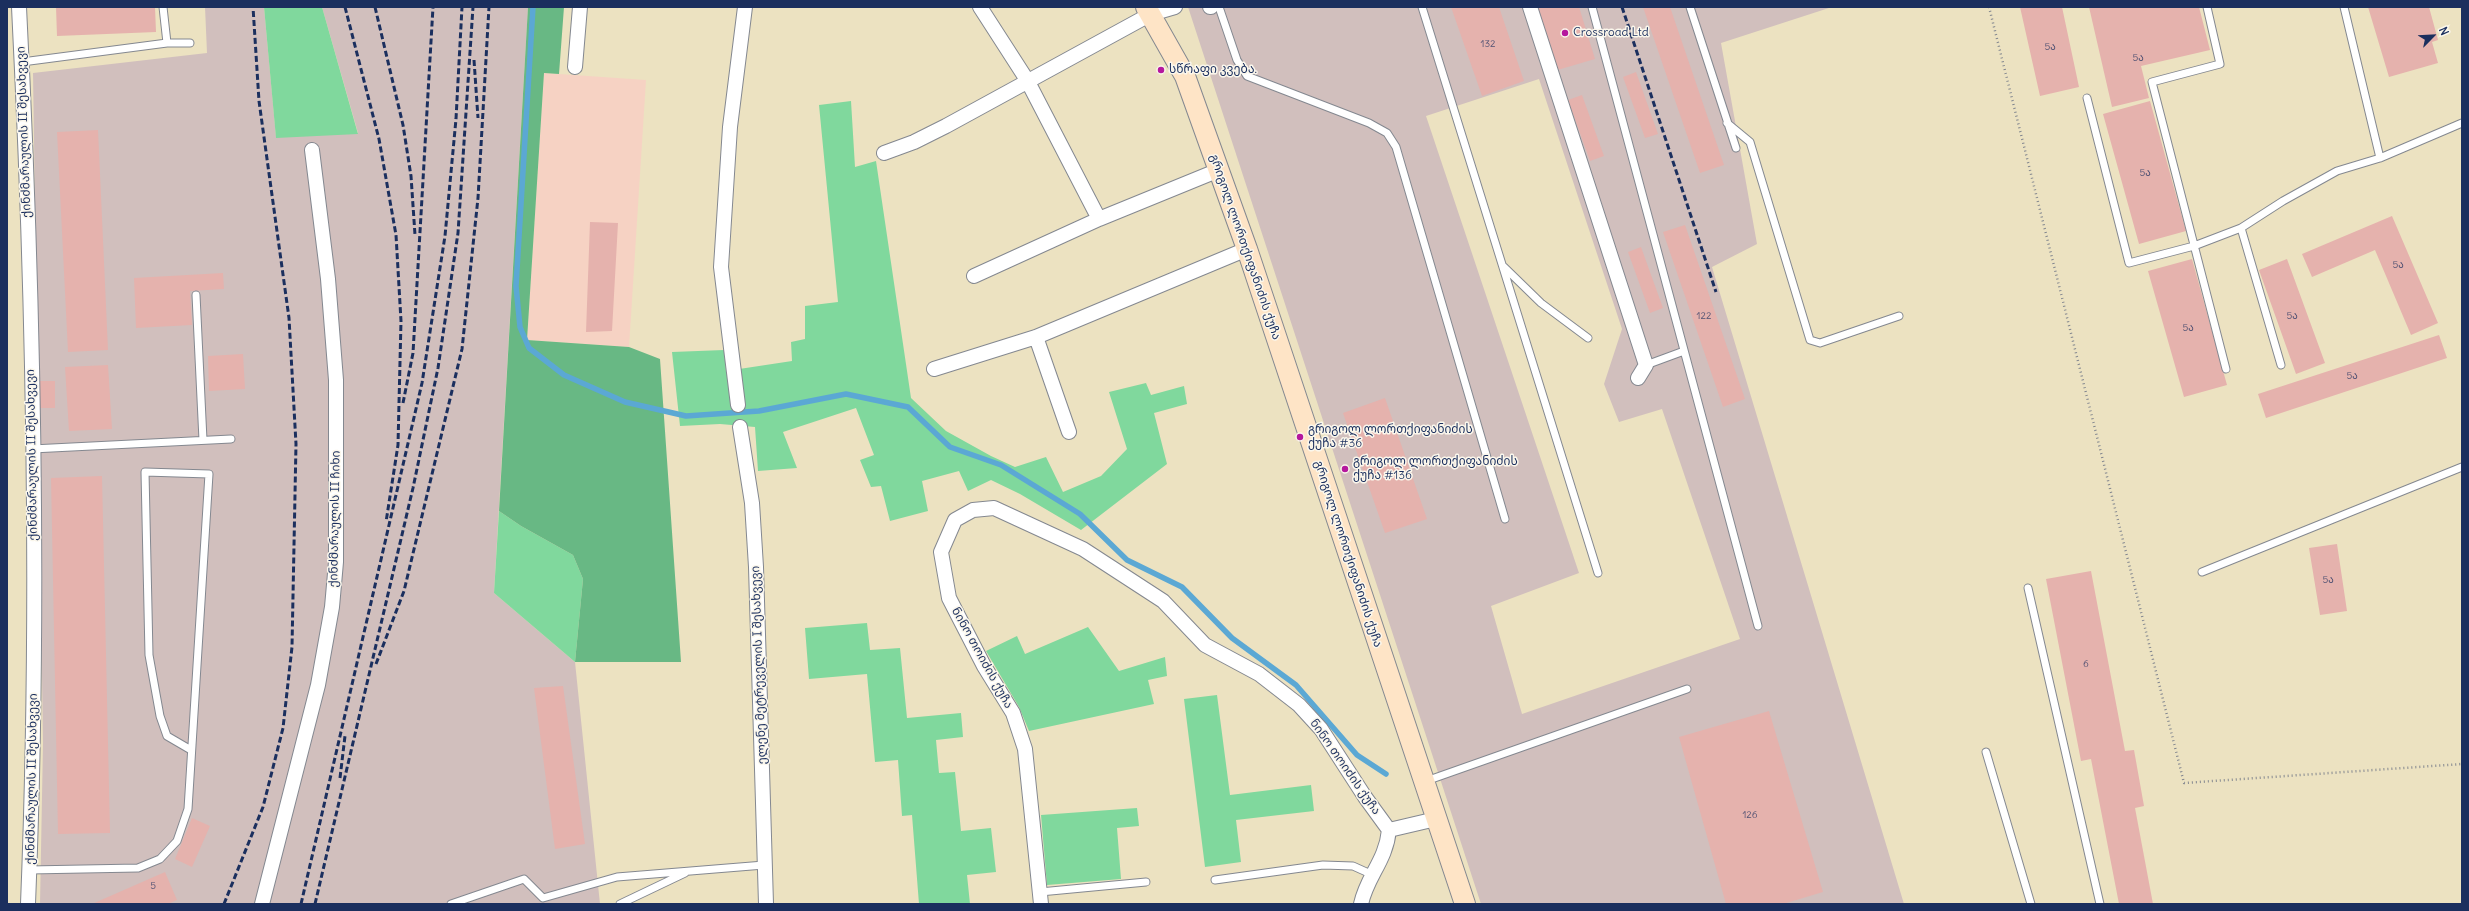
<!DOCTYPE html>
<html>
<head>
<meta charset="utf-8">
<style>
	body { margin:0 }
	#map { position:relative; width:2469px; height:911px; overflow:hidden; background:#ece2c1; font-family:Delius,sans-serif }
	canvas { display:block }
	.frame { position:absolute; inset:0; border:8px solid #1b2f5e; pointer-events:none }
	.north { position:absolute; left:2413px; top:16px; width:40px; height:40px; -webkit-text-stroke:3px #fbf7ec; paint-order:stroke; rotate:66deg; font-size:11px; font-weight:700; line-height:16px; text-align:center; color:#1b2f5e }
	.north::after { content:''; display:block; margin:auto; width:14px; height:18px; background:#1b2f5e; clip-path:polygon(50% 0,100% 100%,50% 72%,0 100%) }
</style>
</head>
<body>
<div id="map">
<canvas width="2469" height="911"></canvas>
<div class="frame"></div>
<div class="north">N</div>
</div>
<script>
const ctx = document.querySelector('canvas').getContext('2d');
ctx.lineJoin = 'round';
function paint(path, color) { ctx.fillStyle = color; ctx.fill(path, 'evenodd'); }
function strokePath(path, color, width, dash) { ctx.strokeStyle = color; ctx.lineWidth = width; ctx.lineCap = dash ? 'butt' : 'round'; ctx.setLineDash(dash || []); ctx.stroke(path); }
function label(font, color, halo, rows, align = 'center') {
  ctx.font = font + ' Delius,"Noto Sans Georgian",sans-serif'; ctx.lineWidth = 3; ctx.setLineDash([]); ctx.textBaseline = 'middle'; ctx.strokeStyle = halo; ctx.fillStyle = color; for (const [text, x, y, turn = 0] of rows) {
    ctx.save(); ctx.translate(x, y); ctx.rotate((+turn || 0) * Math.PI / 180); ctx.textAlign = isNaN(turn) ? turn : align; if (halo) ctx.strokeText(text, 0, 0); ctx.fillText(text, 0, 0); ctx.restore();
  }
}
const built = new Path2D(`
	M544 73 646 80 629 347 527 340Z`);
const industrial = new Path2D(`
	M205 7H264L276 137 358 133 322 7H528L494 593 575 662 600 904H40L43 743 33 73 207 53Z
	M1188 7H1832L1721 43 1757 244 1712 267 1904 904H1481ZM1539 79 1622 329 1604 384 1619 422 1662 409 1740 639 1522 714 1491 606 1579 573 1426 116Z`);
const green = new Path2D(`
	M264 7H322L358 134 276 138Z
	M851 101 855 167 876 161 911 398 946 431 991 456 1015 467 1046 457 1063 492 1101 476 1127 449 1109 392 1146 383 1151 395 1184 386 1187 404 1154 413 1167 464 1081 530 1020 494 991 480 968 491 959 471 922 481 928 511 890 521 881 486 871 487 860 460 874 455 856 408 783 432 797 468 758 471 755 427 720 424 680 426 672 352 724 350 726 371 792 361 791 342 805 339V306L838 302 819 105Z
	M499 511 521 526 573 555 583 579 575 662 494 593Z
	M867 623 870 650 900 648 907 718 961 713 963 737 936 740 939 773 955 772 961 831 991 828 996 872 967 875 970 904H919L912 815 902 816 898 760 875 762 867 674 809 679 805 628Z
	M1088 627 1119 671 1165 657 1167 676 1148 680 1154 704 1029 731 1019 707 986 651 1017 636 1025 654Z
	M1217 695 1230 795 1311 785 1314 811 1236 820 1241 862 1205 867 1184 699Z
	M1137 808 1139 826 1117 828 1121 879 1047 885 1041 815Z`);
const forest = new Path2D(`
	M528 7H564L559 74 544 73 527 340 629 347 660 359 681 662H575L583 579 573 555 521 526 499 511Z`);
const stream = new Path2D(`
	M533 7 516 286 520 327 529 348 564 375 625 402 686 416 759 411 846 394 908 407 950 447 1001 465 1080 514 1127 560 1182 587 1232 638 1296 685 1357 755 1386 774`);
const building = new Path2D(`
	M56 7H155L156 32 57 36Z
	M1451 7H1499L1524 81 1482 96Z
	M1535 7H1579L1595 59 1554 71Z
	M1643 7H1670L1724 165 1700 173Z
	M2020 7H2062L2079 87 2040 96Z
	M2089 7H2199L2210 50 2141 66 2149 98 2112 107Z
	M2368 7H2429L2438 40 2432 42 2438 63 2389 77Z
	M1636 72 1658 134 1645 138 1623 77Z
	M1582 95 1604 156 1590 161 1568 100Z
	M2150 101 2186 231 2139 244 2103 114Z
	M98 130 108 350 68 352 57 132Z
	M2392 216 2438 323 2411 335 2375 250 2312 277 2302 254Z
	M590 222 618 223 612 331 586 332Z
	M1685 225 1745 399 1723 407 1663 232Z
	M1641 247 1663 308 1650 313 1628 252Z
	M2192 259 2227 385 2184 397 2148 271Z
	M2287 259 2325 363 2296 374 2259 270Z
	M223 273 224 289 190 291 192 325 136 328 134 278Z
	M2439 335 2447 358 2266 418 2258 394Z
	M243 354 245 389 209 391 208 356Z
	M108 365 112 429 69 431 65 367Z
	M39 381H55V408H40Z
	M1385 398 1427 519 1385 533 1343 413Z
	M102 476 110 833 58 834 51 478Z
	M2337 544 2347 611 2320 615 2309 548Z
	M2091 571 2125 751 2134 750 2144 806 2135 808 2153 904H2119L2091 759 2081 761 2046 579Z
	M563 686 585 844 555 849 534 688Z
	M1769 711 1823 892 1783 904H1726L1679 737Z
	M192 818 210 826 192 867 175 859Z
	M165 872 177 900 168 904H92Z`);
const path = new Path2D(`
	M1989 7 2184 783 2462 764`);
const lane = new Path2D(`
	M163 7 167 43
	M1219 7 1237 60 1247 76 1369 123 1387 133 1396 147 1505 519
	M1422 7 1598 573
	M1592 7 1758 626
	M1690 7 1736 148
	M2207 7 2220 64 2152 82 2226 369
	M2344 7 2380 158
	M22 62 167 43H190
	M2087 98 2129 263 2194 246 2241 228 2283 201 2337 171 2380 158 2462 123
	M1727 123 1750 142 1810 340 1820 343 1899 316
	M2241 228 2281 365
	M1504 267 1541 303 1588 338
	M196 295 203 440
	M1646 365 1684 351
	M32 449 231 439
	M2202 572 2462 467
	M2028 588 2100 904
	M1986 752 2031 904
	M1426 781 1687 689
	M29 870 138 868 160 859 177 841 188 809 209 474 145 472 149 655 160 716 167 736 191 750
	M1215 880 1323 865 1353 866 1373 875
	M1040 892 1146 882
	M451 904 524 879 543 898 617 877 764 865
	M620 904 685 873`);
const street = new Path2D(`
	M19 7C34 305 40 606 28 904
	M980 7 1027 80 1099 219
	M1210 7H1211
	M1530 7 1646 365 1638 378
	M575 67 580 7
	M884 153 914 142 946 126 1151 14 1175 7
	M974 276 1099 219 1219 170
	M1036 337 1069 432
	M934 369 1036 337 1247 249
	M738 405 721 267 730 127 745 7
	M740 427 752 503 756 567 766 904
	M262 904 318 685 332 607 336 562V380L328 279 312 150
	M1041 904 1025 749 1013 713 984 666 949 598 941 552 955 520 973 510 994 508 1083 549 1163 601 1205 645 1259 674 1299 705 1321 729 1365 797 1389 830 1436 819
	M1361 904C1367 876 1386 861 1389 830`);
const secondary = new Path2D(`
	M1146 7 1185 76 1247 249 1465 904`);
const rail = new Path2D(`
	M345 7 379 139 396 235 401 321 398 445 386 522
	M375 7 403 125 411 176 415 235
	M1622 7 1716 292
	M474 60 478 118
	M403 403 413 353 433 7
	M376 664 404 591 462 349 478 198 489 7
	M340 778 345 736
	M224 904 263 807 283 728 292 647 296 444 289 318 259 101 253 7
	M301 904 422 383 445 236 456 119 462 7
	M315 904 413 488 438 368 458 233 473 7`);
const markers = [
	[1565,33,4,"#b5179e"],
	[1161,70,4,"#b5179e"],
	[1300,437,4,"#b5179e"],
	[1345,469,4,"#b5179e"]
];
const numberNames = [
	["132",1488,44],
	["5ა",2050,47],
	["5ა",2138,58],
	["5ა",2145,173],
	["5ა",2398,265],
	["122",1704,316],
	["5ა",2292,316],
	["5ა",2188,328],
	["5ა",2352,376],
	["5ა",2328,580],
	["6",2086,664],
	["126",1750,815],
	["5",153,886]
];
const poiNames = [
	["Crossroad Ltd",1573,33],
	["სწრაფი კვება.",1169,70],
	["გრიგოლ ლორთქიფანიძის",1308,430],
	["ქუჩა #36",1308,444],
	["გრიგოლ ლორთქიფანიძის",1353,462],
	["ქუჩა #136",1353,476]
];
const streetNames = [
	["ქინძმარაულის II შესახვევი",24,132,-92],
	["გრიგოლ ლორთქიფანიძის ქუჩა",1245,247,71],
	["ქინძმარაულის II შესახვევი",32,455,-91],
	["ქინძმარაულის II ჩიხი",335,519,-89],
	["გრიგოლ ლორთქიფანიძის ქუჩა",1348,554,72],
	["ნინო თოიძის ქუჩა",982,658,61],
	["ელენე მეტრეველის I შესახვევი",759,665,-92],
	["ნინო თოიძის ქუჩა",1345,767,55],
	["ქინძმარაულის II შესახვევი",32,779,-89]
];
paint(built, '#f6d2c3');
paint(industrial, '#d1bfbd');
paint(green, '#80d89d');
paint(forest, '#68b884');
strokePath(stream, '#5ba8d4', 5.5);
paint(building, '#e5b2ad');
strokePath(lane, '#848890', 9);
strokePath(street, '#848890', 16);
strokePath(secondary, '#848890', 22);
strokePath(path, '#848890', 2.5, [1, 3]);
strokePath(lane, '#fff', 7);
strokePath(street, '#fff', 14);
strokePath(secondary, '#fee4c6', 20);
strokePath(rail, '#1b2f5e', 3, [6, 3]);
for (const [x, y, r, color] of markers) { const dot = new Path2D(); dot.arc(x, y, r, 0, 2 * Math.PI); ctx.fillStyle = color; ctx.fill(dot); strokePath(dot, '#fbf7ec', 1.5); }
label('10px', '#4e5072', null, numberNames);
label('12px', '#1b2f5e', '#fbf7ec', poiNames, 'left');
label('12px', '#1b2f5e', '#fbf7ec', streetNames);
</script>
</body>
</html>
